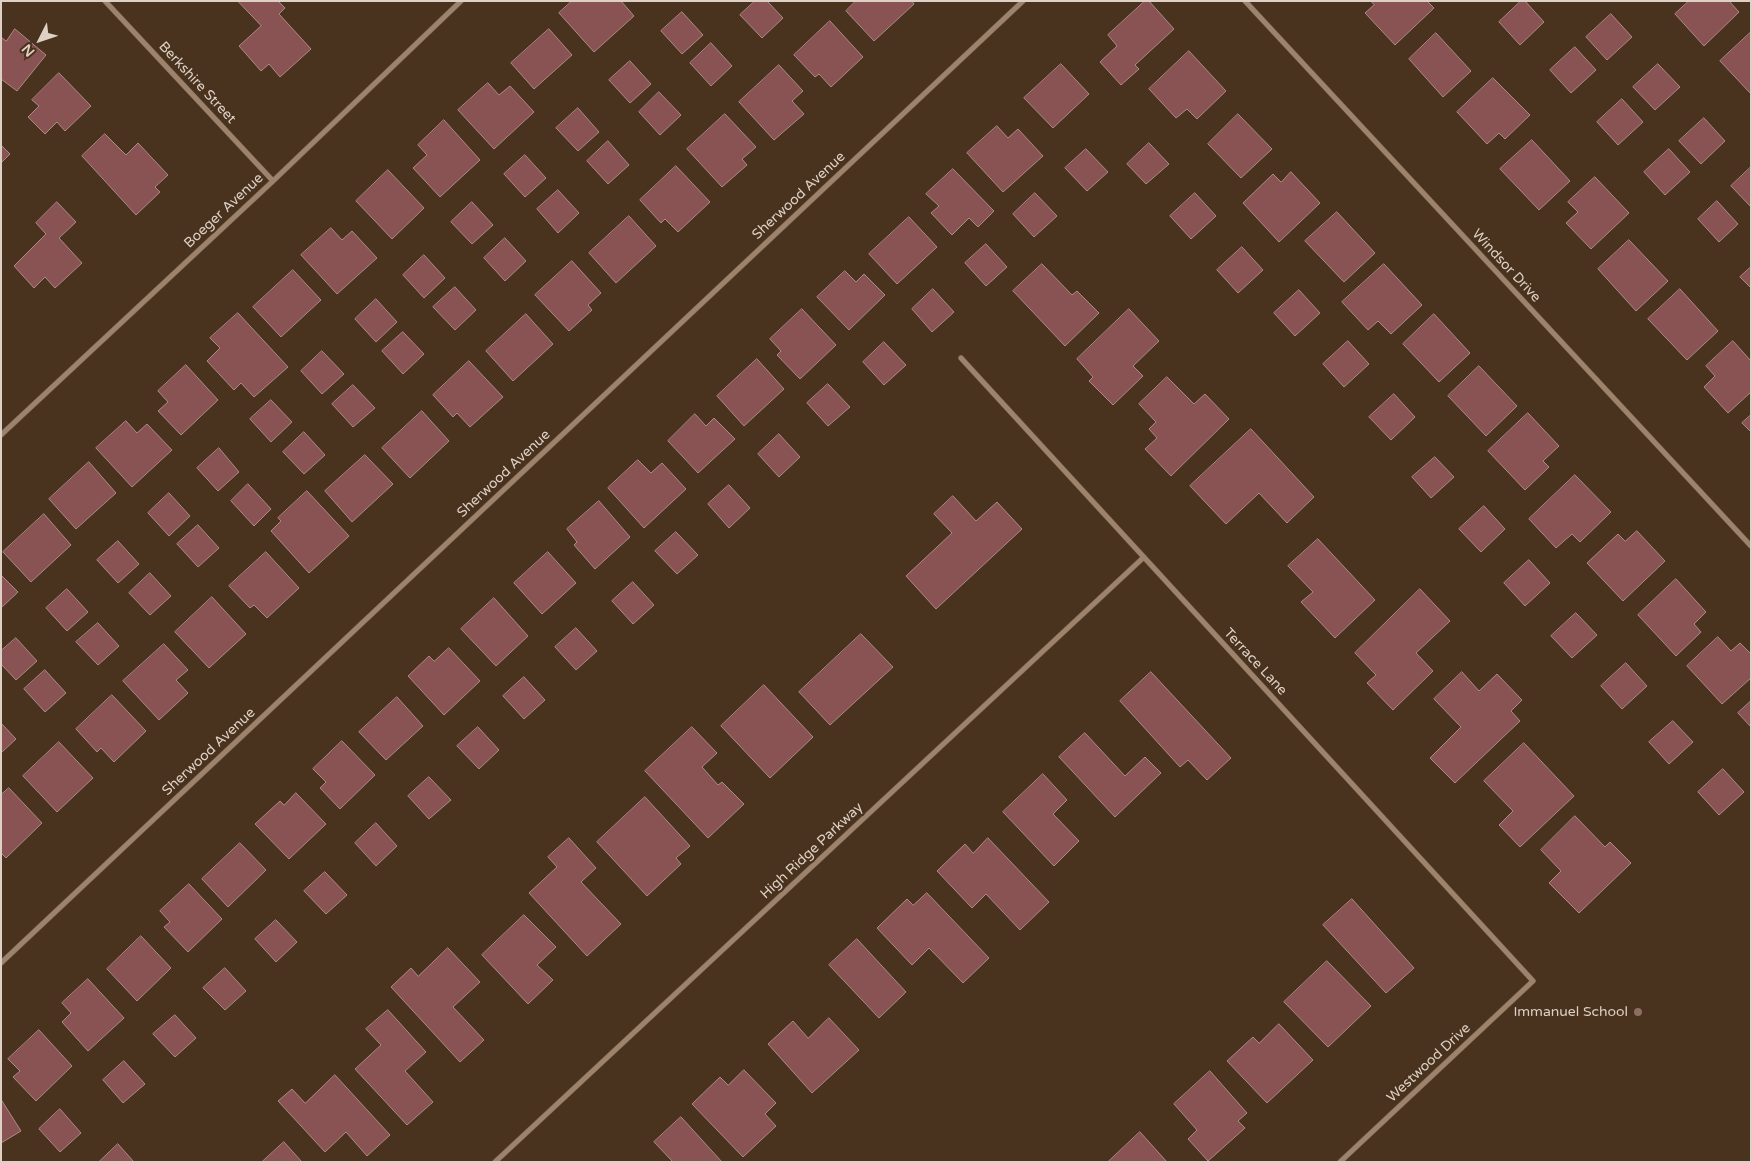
<!DOCTYPE html>
<html>
<head>
<meta charset="utf-8">
<style>
	body { margin:0 }
	#map { position:relative; width:1752px; height:1163px; overflow:hidden; background:#49321e; font-family:"Varela Round",sans-serif }
	canvas { display:block }
	.frame { position:absolute; inset:0; border:2px solid #ded0c4; pointer-events:none }
	.north { position:absolute; left:15px; top:15px; width:50px; height:50px; -webkit-text-stroke:4px #49321e; paint-order:stroke; rotate:229deg; font-size:14px; font-weight:700; line-height:20px; text-align:center; color:#ded0c4 }
	.north::after { content:''; display:block; margin:auto; width:18px; height:22px; background:#ded0c4; clip-path:polygon(50% 0,100% 100%,50% 72%,0 100%) }
</style>
</head>
<body>
<div id="map">
<canvas width="1752" height="1163"></canvas>
<div class="frame"></div>
<div class="north">N</div>
</div>
<script>
const ctx = document.querySelector('canvas').getContext('2d');
ctx.lineJoin = 'round';
function paint(path, color) { ctx.fillStyle = color; ctx.fill(path, 'evenodd'); }
function strokePath(path, color, width, dash) { ctx.strokeStyle = color; ctx.lineWidth = width; ctx.lineCap = dash ? 'butt' : 'round'; ctx.setLineDash(dash || []); ctx.stroke(path); }
function label(font, color, halo, rows, align = 'center') {
  ctx.font = font + ' "Varela Round",sans-serif'; ctx.lineWidth = 4.5; ctx.setLineDash([]); ctx.textBaseline = 'middle'; ctx.strokeStyle = halo; ctx.fillStyle = color; for (const [text, x, y, turn = 0] of rows) {
    ctx.save(); ctx.translate(x, y); ctx.rotate((+turn || 0) * Math.PI / 180); ctx.textAlign = isNaN(turn) ? turn : align; if (halo) ctx.strokeText(text, 0, 0); ctx.fillText(text, 0, 0); ctx.restore();
  }
}
const building = new Path2D(`
	M238 1H278L285 8 279 14 311 49 280 77 269 64 261 71 239 46 261 26Z
	M572 1H621L634 16 594 52 559 13Z
	M755 1H767L783 18 762 38 740 15Z
	M856 1H912L914 4 874 41 846 11Z
	M1145 1H1149L1174 29 1135 65 1139 69 1121 85 1100 62 1117 46 1108 35Z
	M1371 1H1427L1434 8 1395 45 1365 13 1374 5Z
	M1521 1H1525L1544 22 1520 45 1499 22Z
	M1689 1H1729L1739 12 1704 46 1675 14Z
	M682 12 703 35 682 54 661 31Z
	M1611 14 1632 37 1607 60 1586 37Z
	M830 21 863 57 831 87 819 74 815 77 794 55Z
	M15 29 46 55 17 91 1 79V37L6 41Z
	M549 29 572 55 534 89 511 63Z
	M1751 32V94L1720 61Z
	M1436 33 1471 71 1443 97 1409 59Z
	M711 43 732 66 711 86 690 63Z
	M1575 47 1596 70 1571 93 1550 70Z
	M1189 51 1226 91 1197 119 1187 109 1176 118 1149 89Z
	M630 61 651 84 630 103 609 80Z
	M1061 64 1089 94 1053 128 1024 98Z
	M1658 64 1680 87 1655 110 1633 87Z
	M779 65 803 91 792 101 804 114 774 140 739 102Z
	M59 73 91 106 65 131 57 122 45 134 28 117 39 106 32 100Z
	M1493 78 1530 115 1505 139 1499 133 1487 144 1457 112Z
	M488 83 499 95 510 86 534 112 494 149 458 110Z
	M659 92 681 115 660 135 639 112Z
	M1622 99 1643 122 1618 145 1597 122Z
	M578 108 599 132 578 151 556 128Z
	M725 114 756 147 742 159 747 165 722 187 687 149Z
	M1238 114 1272 149 1241 178 1208 144Z
	M1704 118 1725 141 1701 164 1679 141Z
	M444 120 480 160 440 197 413 168 427 155 418 145Z
	M997 126 1008 138 1018 129 1043 156 1003 192 967 153Z
	M105 134 126 155 138 143 168 175 155 187 160 192 136 215 82 156Z
	M1532 140 1570 181 1539 210 1500 169Z
	M608 141 629 165 608 184 587 161Z
	M1149 143 1169 164 1146 184 1127 164Z
	M1 145 10 154 1 163Z
	M1086 149 1108 172 1087 191 1065 168Z
	M1669 149 1690 172 1665 195 1644 172Z
	M525 155 546 178 525 197 504 174Z
	M676 166 710 202 678 232 665 219 661 223 640 200Z
	M1750 168 1751 169V207L1731 186Z
	M953 169 994 211 978 227 969 218 952 235 931 213 939 206 926 194Z
	M388 170 424 208 392 239 356 201Z
	M1291 172 1320 203 1279 242 1243 203 1273 174 1281 182Z
	M1595 177 1629 213 1591 249 1566 223 1578 212 1568 202Z
	M558 190 579 213 558 233 537 209Z
	M1035 193 1057 216 1034 237 1013 214Z
	M1195 193 1216 216 1191 239 1170 216Z
	M1717 201 1738 224 1719 242 1698 219Z
	M57 202 76 222 59 238 82 263 55 288 45 277 34 288 14 266 46 234 36 223Z
	M472 202 493 225 472 244 451 222Z
	M1337 212 1375 253 1344 282 1305 241Z
	M629 216 656 246 616 283 589 253Z
	M909 217 937 247 897 284 869 254Z
	M331 228 342 240 352 231 377 258 337 294 301 255Z
	M505 238 526 261 505 281 484 258Z
	M1629 240 1668 281 1636 311 1598 269Z
	M986 244 1007 267 986 286 965 263Z
	M1242 247 1263 270 1238 293 1217 270Z
	M424 255 445 278 424 298 403 275Z
	M572 261 601 293 588 305 592 310 569 331 535 295Z
	M1042 264 1072 295 1077 291 1099 313 1065 346 1013 291Z
	M1384 264 1422 305 1391 334 1378 321 1368 330 1342 302Z
	M1751 267V288L1740 277Z
	M293 270 321 300 281 337 253 307Z
	M845 271 856 282 864 274 885 295 849 330 817 297Z
	M455 287 476 310 455 330 433 307Z
	M933 289 954 312 932 332 912 309Z
	M1680 289 1718 331 1687 360 1648 319Z
	M1299 290 1320 313 1295 336 1274 313Z
	M376 299 397 322 376 342 355 319Z
	M802 309 836 345 800 379 777 355 781 351 770 339Z
	M1129 309 1159 341 1133 366 1143 376 1113 405 1089 381 1093 377 1077 359Z
	M238 313 288 367 254 397 241 383 234 390 207 361 220 348 210 338Z
	M526 314 553 344 513 381 486 351Z
	M1434 314 1470 353 1439 382 1403 344Z
	M403 332 424 354 403 374 382 351Z
	M1348 341 1369 364 1344 387 1323 364Z
	M1733 341 1751 361V392L1728 413 1704 387 1715 376 1706 366Z
	M884 342 906 365 884 385 863 362Z
	M322 351 344 374 322 394 301 371Z
	M757 359 784 389 744 426 717 396Z
	M469 361 503 397 470 427 457 413 453 417 433 395Z
	M186 365 218 400 181 435 158 411 168 402 158 391Z
	M1479 366 1517 406 1486 436 1448 396Z
	M1167 377 1194 404 1205 394 1229 419 1171 476 1145 449 1157 438 1149 429 1156 422 1139 404Z
	M828 384 850 407 828 426 807 403Z
	M353 385 375 408 353 427 332 404Z
	M1394 394 1415 417 1391 440 1369 417Z
	M271 400 292 422 271 442 250 419Z
	M422 411 449 441 410 478 382 448Z
	M1528 413 1559 446 1543 461 1549 467 1525 490 1488 451Z
	M695 414 706 426 714 418 735 439 698 473 668 441Z
	M1751 415V432L1742 423Z
	M126 421 137 433 147 424 172 450 132 487 96 448Z
	M1251 429 1314 497 1287 523 1259 493 1226 524 1190 486Z
	M304 432 325 455 304 474 283 452Z
	M779 434 800 457 779 477 758 454Z
	M219 448 239 472 218 491 197 468Z
	M365 455 393 484 352 522 325 491Z
	M1435 457 1454 477 1431 498 1412 477Z
	M638 460 651 473 662 463 686 489 644 528 608 488Z
	M89 462 116 493 76 529 49 499Z
	M1575 475 1611 512 1580 542 1572 534 1556 548 1529 519Z
	M248 484 271 509 254 526 231 501Z
	M729 485 750 508 729 528 708 504Z
	M307 491 349 536 309 573 271 531 281 521 278 518Z
	M169 493 190 516 169 536 148 513Z
	M953 496 976 521 997 502 1022 529 936 609 906 576 952 533 934 514Z
	M599 501 630 537 595 569 574 545 577 542 567 529Z
	M1484 506 1505 529 1481 552 1459 529Z
	M44 514 71 545 31 582 3 552Z
	M198 525 219 548 198 567 177 544Z
	M1637 531 1665 561 1623 601 1587 563 1618 534 1625 541Z
	M676 532 698 555 677 574 655 551Z
	M1318 539 1375 600 1335 638 1301 602 1313 592 1288 566Z
	M118 541 139 564 118 583 97 560Z
	M266 552 299 588 267 618 254 605 250 608 229 586Z
	M548 552 576 583 542 614 514 583Z
	M1529 560 1550 583 1525 606 1504 583Z
	M150 573 171 596 150 615 129 593Z
	M1 575 18 592 1 608Z
	M1676 579 1706 612 1694 624 1701 632 1676 656 1638 615Z
	M633 582 654 605 633 624 612 601Z
	M67 589 88 612 67 631 46 608Z
	M1420 589 1450 621 1416 653 1433 671 1393 710 1367 683 1376 675 1355 653Z
	M212 597 246 634 209 668 175 632Z
	M494 598 528 636 496 666 461 629Z
	M1576 613 1597 635 1572 658 1551 636Z
	M98 623 119 646 98 665 76 642Z
	M576 628 597 651 576 670 555 647Z
	M861 634 893 667 830 725 799 692Z
	M1718 637 1731 651 1740 643 1751 654V678L1722 704 1687 666Z
	M16 638 37 661 16 680 1 664V651Z
	M164 644 188 670 176 680 188 693 159 720 123 681Z
	M449 648 480 681 444 715 408 676 429 656 434 661Z
	M1626 663 1647 686 1622 709 1601 686Z
	M45 670 66 693 45 712 24 689Z
	M1151 672 1231 758 1207 780 1188 760 1180 767 1120 701Z
	M1462 672 1479 691 1497 674 1522 700 1511 711 1520 721 1455 783 1430 758 1461 727 1434 699Z
	M524 677 545 700 524 719 503 696Z
	M764 685 813 737 770 778 721 726Z
	M112 695 146 731 114 762 101 748 97 752 76 729Z
	M397 697 423 726 386 760 359 732Z
	M1751 701V727L1738 713Z
	M1673 721 1693 742 1669 764 1649 742Z
	M1 723 16 739 1 753Z
	M478 727 499 750 479 769 457 746Z
	M692 727 717 753 702 767 718 785 722 782 744 804 708 838 645 771Z
	M1085 733 1125 776 1145 757 1161 773 1115 817 1059 757Z
	M342 741 375 775 340 809 320 788 326 782 313 769Z
	M59 742 93 778 57 812 23 776Z
	M1524 743 1574 796 1520 847 1499 825 1513 811 1484 781Z
	M1723 769 1744 792 1719 815 1698 792Z
	M1043 774 1067 800 1053 814 1079 841 1054 866 1003 812Z
	M429 777 451 800 429 819 408 796Z
	M9 788 42 823 6 858 1 853V795Z
	M296 793 326 824 289 859 255 824 280 801 284 805Z
	M645 797 690 846 676 858 681 864 647 896 597 842Z
	M1575 816 1605 847 1610 842 1631 863 1579 913 1549 883 1561 871 1541 850Z
	M376 823 397 846 376 866 355 843Z
	M569 838 596 868 581 882 621 924 587 956 529 893 557 867 548 857Z
	M988 838 1049 902 1020 930 986 894 972 908 937 871 965 844 973 853Z
	M240 843 266 870 228 907 202 879Z
	M325 872 347 895 326 914 304 891Z
	M189 884 222 919 188 952 164 927 170 922 160 911Z
	M927 893 989 958 963 983 929 948 912 965 877 928 907 899 913 905Z
	M1352 899 1414 968 1386 993 1323 925Z
	M524 915 556 947 537 965 553 980 528 1004 482 955Z
	M276 920 297 942 276 962 255 939Z
	M141 936 171 968 137 1001 107 969Z
	M857 939 906 992 879 1018 829 965Z
	M448 948 480 982 453 1007 484 1040 460 1062 391 987 411 968 418 976Z
	M1327 961 1371 1006 1328 1047 1284 1002Z
	M225 968 246 991 225 1010 203 988Z
	M88 979 124 1018 88 1051 62 1022 71 1013 62 1003Z
	M388 1010 426 1052 405 1071 433 1102 407 1125 355 1069 381 1045 366 1029Z
	M175 1015 196 1038 175 1057 153 1034Z
	M829 1018 859 1050 812 1093 768 1044 793 1021 808 1038Z
	M1279 1024 1313 1060 1267 1103 1227 1061 1253 1037 1259 1043Z
	M39 1030 72 1066 36 1101 13 1077 20 1071 8 1059Z
	M124 1061 145 1084 123 1103 103 1080Z
	M744 1070 776 1103 765 1114 776 1126 743 1157 692 1104 720 1077 728 1085Z
	M1210 1071 1247 1113 1238 1121 1245 1128 1208 1161 1188 1139 1197 1130 1174 1104Z
	M335 1075 390 1135 367 1156 346 1132 325 1152 278 1101 292 1089 305 1103Z
	M2 1101 21 1131 1 1143V1102Z
	M60 1109 81 1133 60 1152 39 1129Z
	M681 1117 722 1162H673L654 1142Z
	M1140 1132 1167 1162H1108Z
	M284 1142 302 1162H262Z
	M118 1144 134 1162H99Z`);
const street = new Path2D(`
	M105 1 273 181
	M1245 1 1751 546
	M961 358 1533 981 1340 1162
	M1 435 273 181 461 1
	M1 963 1023 1
	M495 1162 1144 557`);
const markers = [
	[1638,1012,5,"#8d6e63"]
];
const streetNames = [
	["Berkshire Street",197,83,47],
	["Sherwood Avenue",799,196,-43],
	["Boeger Avenue",224,211,-43],
	["Windsor Drive",1506,266,47],
	["Sherwood Avenue",504,474,-43],
	["Terrace Lane",1255,662,47],
	["Sherwood Avenue",209,752,-43],
	["High Ridge Parkway",812,851,-43],
	["Westwood Drive",1429,1063,-43]
];
const poiNames = [
	["Immanuel School",1628,1012]
];
paint(building, '#895353');
strokePath(building, '#ae8987', 1);
strokePath(street, '#63503e', 6);
strokePath(street, '#9d826c', 5);
for (const [x, y, r, color] of markers) { const dot = new Path2D(); dot.arc(x, y, r, 0, 2 * Math.PI); ctx.fillStyle = color; ctx.fill(dot); strokePath(dot, '#49321e', 2); }
label('14px', '#ded0c4', '#49321e', streetNames);
label('14px', '#ded0c4', '#49321e', poiNames, 'right');
</script>
</body>
</html>
